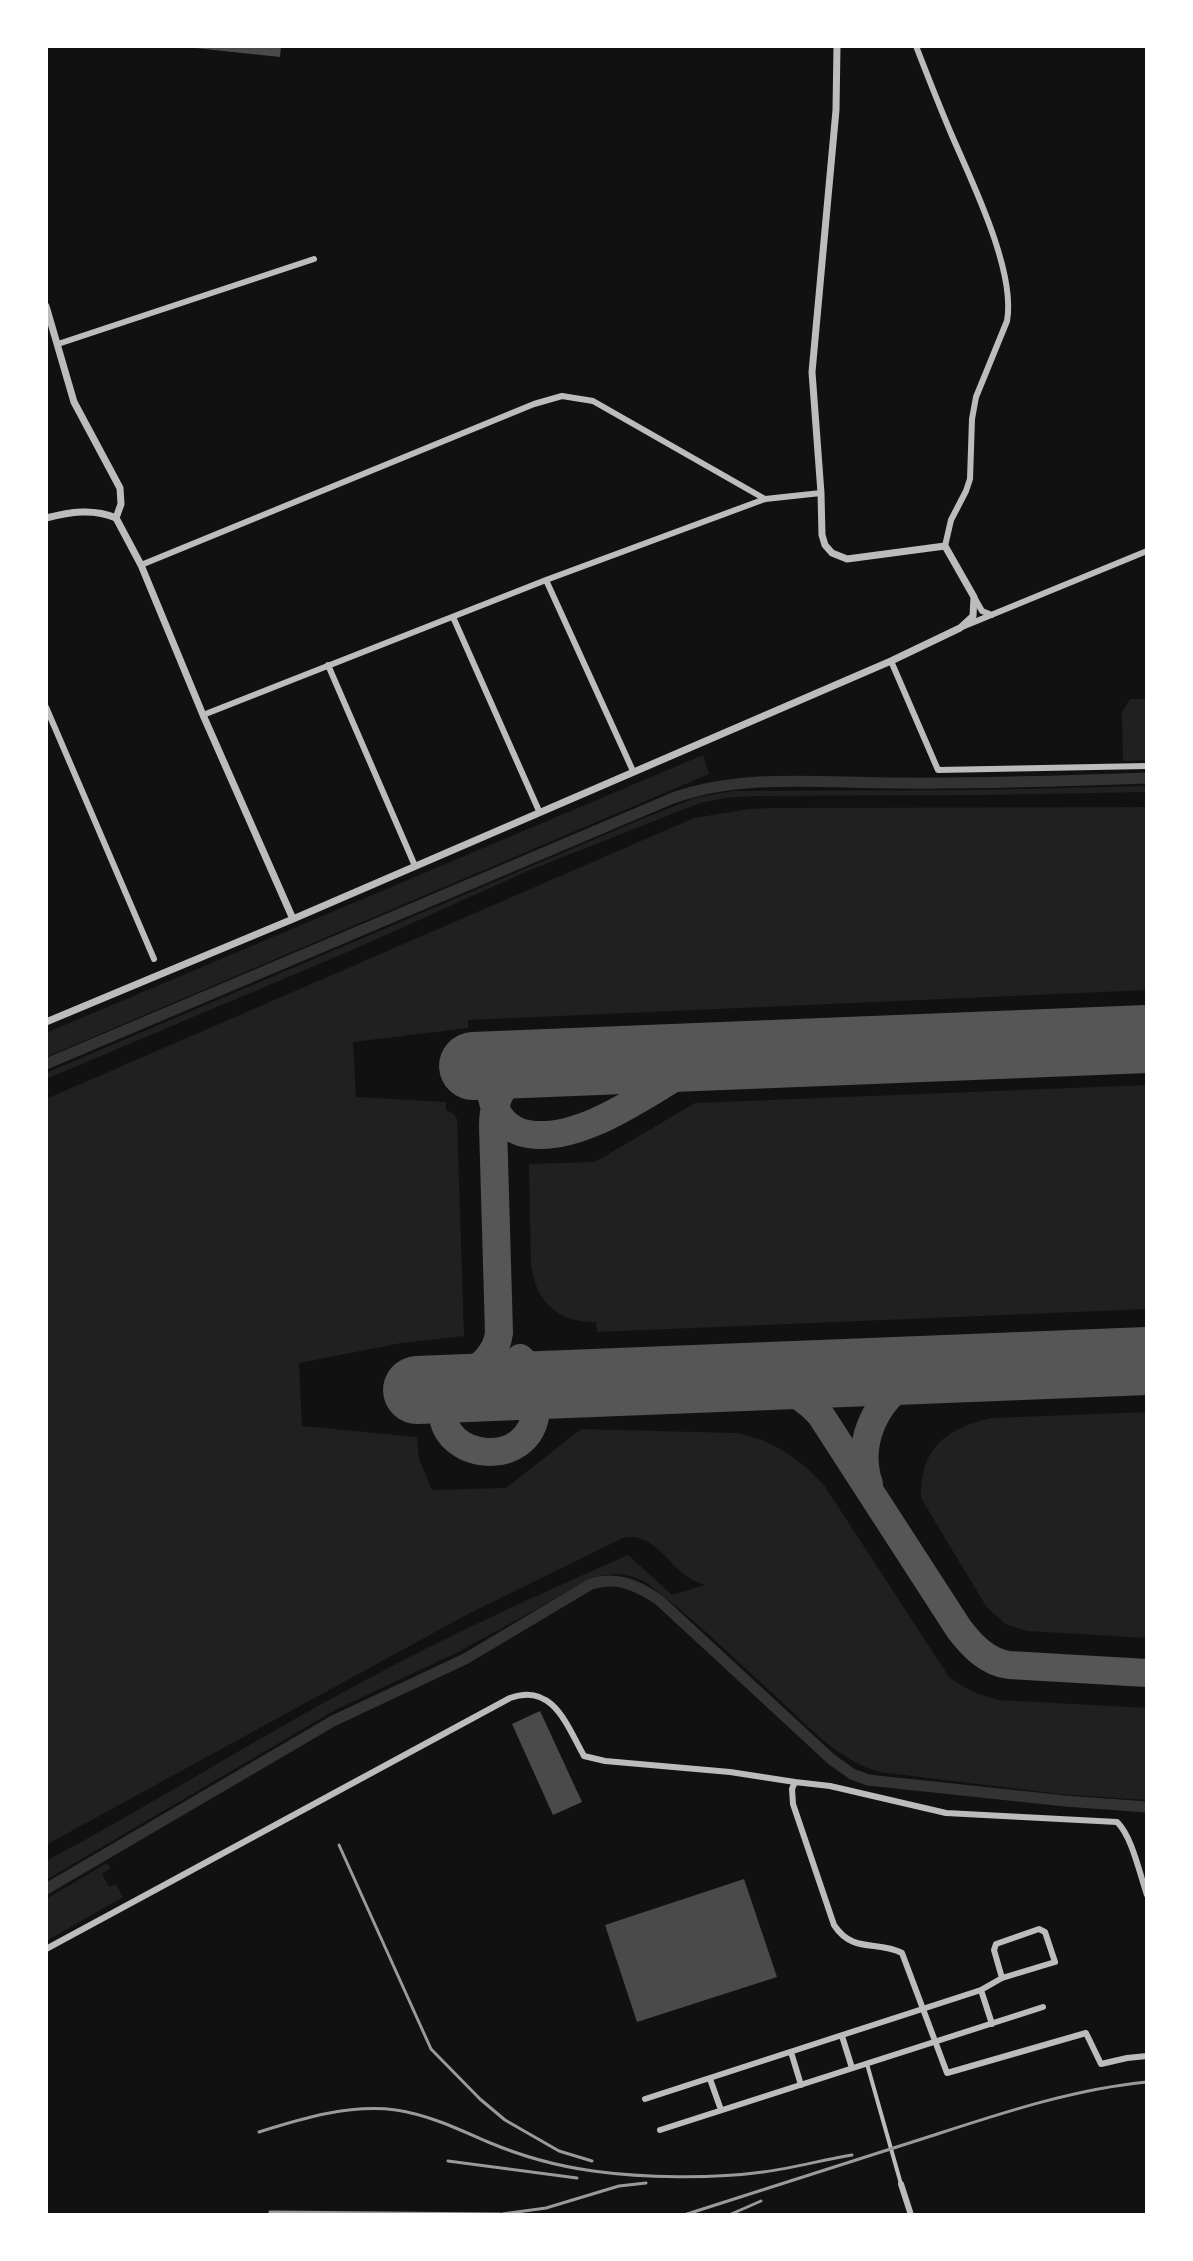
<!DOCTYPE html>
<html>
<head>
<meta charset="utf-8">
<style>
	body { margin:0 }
	#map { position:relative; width:1193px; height:2261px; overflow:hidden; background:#111; font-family:Overpass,sans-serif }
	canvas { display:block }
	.frame { position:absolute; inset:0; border:48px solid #fff; pointer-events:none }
</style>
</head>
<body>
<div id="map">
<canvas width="1193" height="2261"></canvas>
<div class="frame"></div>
</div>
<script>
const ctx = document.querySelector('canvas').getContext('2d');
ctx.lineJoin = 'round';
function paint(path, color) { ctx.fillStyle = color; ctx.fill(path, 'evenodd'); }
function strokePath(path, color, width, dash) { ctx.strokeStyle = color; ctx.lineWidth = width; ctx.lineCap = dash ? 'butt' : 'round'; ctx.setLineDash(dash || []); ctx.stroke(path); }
const green = new Path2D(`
	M1130 699H1147V760L1123 761 1122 712Z
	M703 755 709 774 46 1057V1033Z
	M1147 786V792L984 795 755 796 725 798 700 803 530 870 350 951 46 1079V1073L649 816 698 797 733 791 971 790Z
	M1147 807V990L468 1020V1028L353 1042 356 1097 446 1102V1110L454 1114 457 1119 464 1336 401 1343 299 1363 302 1426 417 1437 419 1459 432 1490 506 1488 581 1429 736 1433C771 1439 800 1459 824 1485L949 1677C965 1689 979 1695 999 1700L1147 1708V1800L1059 1794 879 1772C833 1758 803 1720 768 1689 729 1653 690 1616 648 1584 630 1573 613 1572 593 1578L460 1651 337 1709 46 1880V1861C154 1804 256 1738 364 1681 450 1634 538 1595 628 1555L672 1595 705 1585C700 1583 693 1581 688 1577 667 1564 653 1531 623 1538L468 1614 46 1845V1099L694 818 749 809 773 808Z
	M1147 1085V1309L597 1332 596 1322C558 1323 536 1302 531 1265L529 1164 595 1162 695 1103Z
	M1147 1412V1638L1027 1631 1005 1624 986 1606 921 1498C920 1448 946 1428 992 1418Z
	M107 1863 111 1868 102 1874 109 1887 116 1884 123 1897 46 1941V1899Z`);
const canal = new Path2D(`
	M46 1064 673 798C744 773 823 783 897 783 980 784 1064 781 1147 778
	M46 1889 333 1721 465 1659 591 1584C617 1576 637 1585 659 1600L831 1759 852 1774 868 1780 1065 1801 1147 1807`);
const taxiway = new Path2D(`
	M523 1050 542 1049 578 1062
	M492 1098C496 1117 509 1131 528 1134 574 1142 631 1104 669 1081 679 1074 690 1067 701 1062 708 1058 717 1057 725 1056
	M520 1358C540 1379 564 1382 591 1383
	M525 1363C533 1378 538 1393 536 1410 531 1471 440 1461 443 1409 445 1377 494 1373 499 1333L493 1126C493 1093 508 1074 541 1063
	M733 1377C768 1379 796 1388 820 1414L959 1629C972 1646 987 1662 1009 1665L1147 1673
	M869 1484C856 1446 873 1405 905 1383 917 1375 932 1372 947 1369`);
const runway = new Path2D(`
	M473 1066 1147 1039
	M417 1390 1147 1361`);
const building = new Path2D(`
	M195 46H281L280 57 195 48Z
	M540 1711 582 1802 553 1815 512 1724Z
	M744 1879 777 1977 637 2022 605 1925Z`);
const pedestrian = new Path2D(`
	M867 2064 901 2184`);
const minor = new Path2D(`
	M916 46C928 77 940 108 953 138 973 184 1016 272 1007 321L976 397 972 419 970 479 966 491 951 520 945 546
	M58 344 314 259
	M141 565 534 404 562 396 593 401 765 499
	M546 580 633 771
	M974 597 982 611 992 615
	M453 617 539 811
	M962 627 1147 551
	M891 661 938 770 1147 766
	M328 665 415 866
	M46 707 154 959
	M203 715 546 580 765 499 821 493
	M795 1782 830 1786 946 1813 1117 1822C1132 1836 1140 1875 1147 1895
	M46 1949 510 1698C553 1682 567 1726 584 1756L605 1761 730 1772 795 1782 792 1789 793 1804 834 1925C853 1954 877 1940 902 1953L947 2073 1086 2033 1101 2064 1127 2058 1147 2056
	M981 1990 992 2024
	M842 2036 852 2068
	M791 2052 801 2085
	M710 2079 721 2110
	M645 2099 981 1990 1002 1978 1055 1962 1045 1932 1039 1929 996 1944 994 1950 1002 1978
	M660 2130 1043 2007
	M901 2184 911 2215`);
const tertiary = new Path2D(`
	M46 306 74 402 120 488 121 504 116 518
	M46 518C70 512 93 508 116 518
	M116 518 141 565 203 715 293 919
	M46 1022 293 919 891 661 960 628 973 616 974 597 945 546 847 559 832 553 825 545 822 535 821 493 812 372 836 110 837 46`);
const rail = new Path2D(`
	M339 1845 431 2049 480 2099 505 2120 559 2151 592 2161
	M259 2132C303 2118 350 2104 396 2110 429 2115 458 2129 488 2142 521 2156 557 2166 593 2171 644 2178 712 2179 763 2172 793 2168 822 2160 852 2155
	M448 2161 577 2178
	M270 2212 499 2214
	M495 2215 546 2208 619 2186 646 2183
	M684 2215C765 2189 847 2163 928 2137 999 2114 1073 2089 1147 2082
	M729 2215 761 2201`);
paint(green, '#202020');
strokePath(canal, '#333', 11);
strokePath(taxiway, '#565656', 28);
strokePath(runway, '#565656', 68);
paint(building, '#4a4a4a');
strokePath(pedestrian, '#bcbcbc', 4);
strokePath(minor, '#bcbcbc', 6);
strokePath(tertiary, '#bcbcbc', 7);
strokePath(rail, '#9a9a9a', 3);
</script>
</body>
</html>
